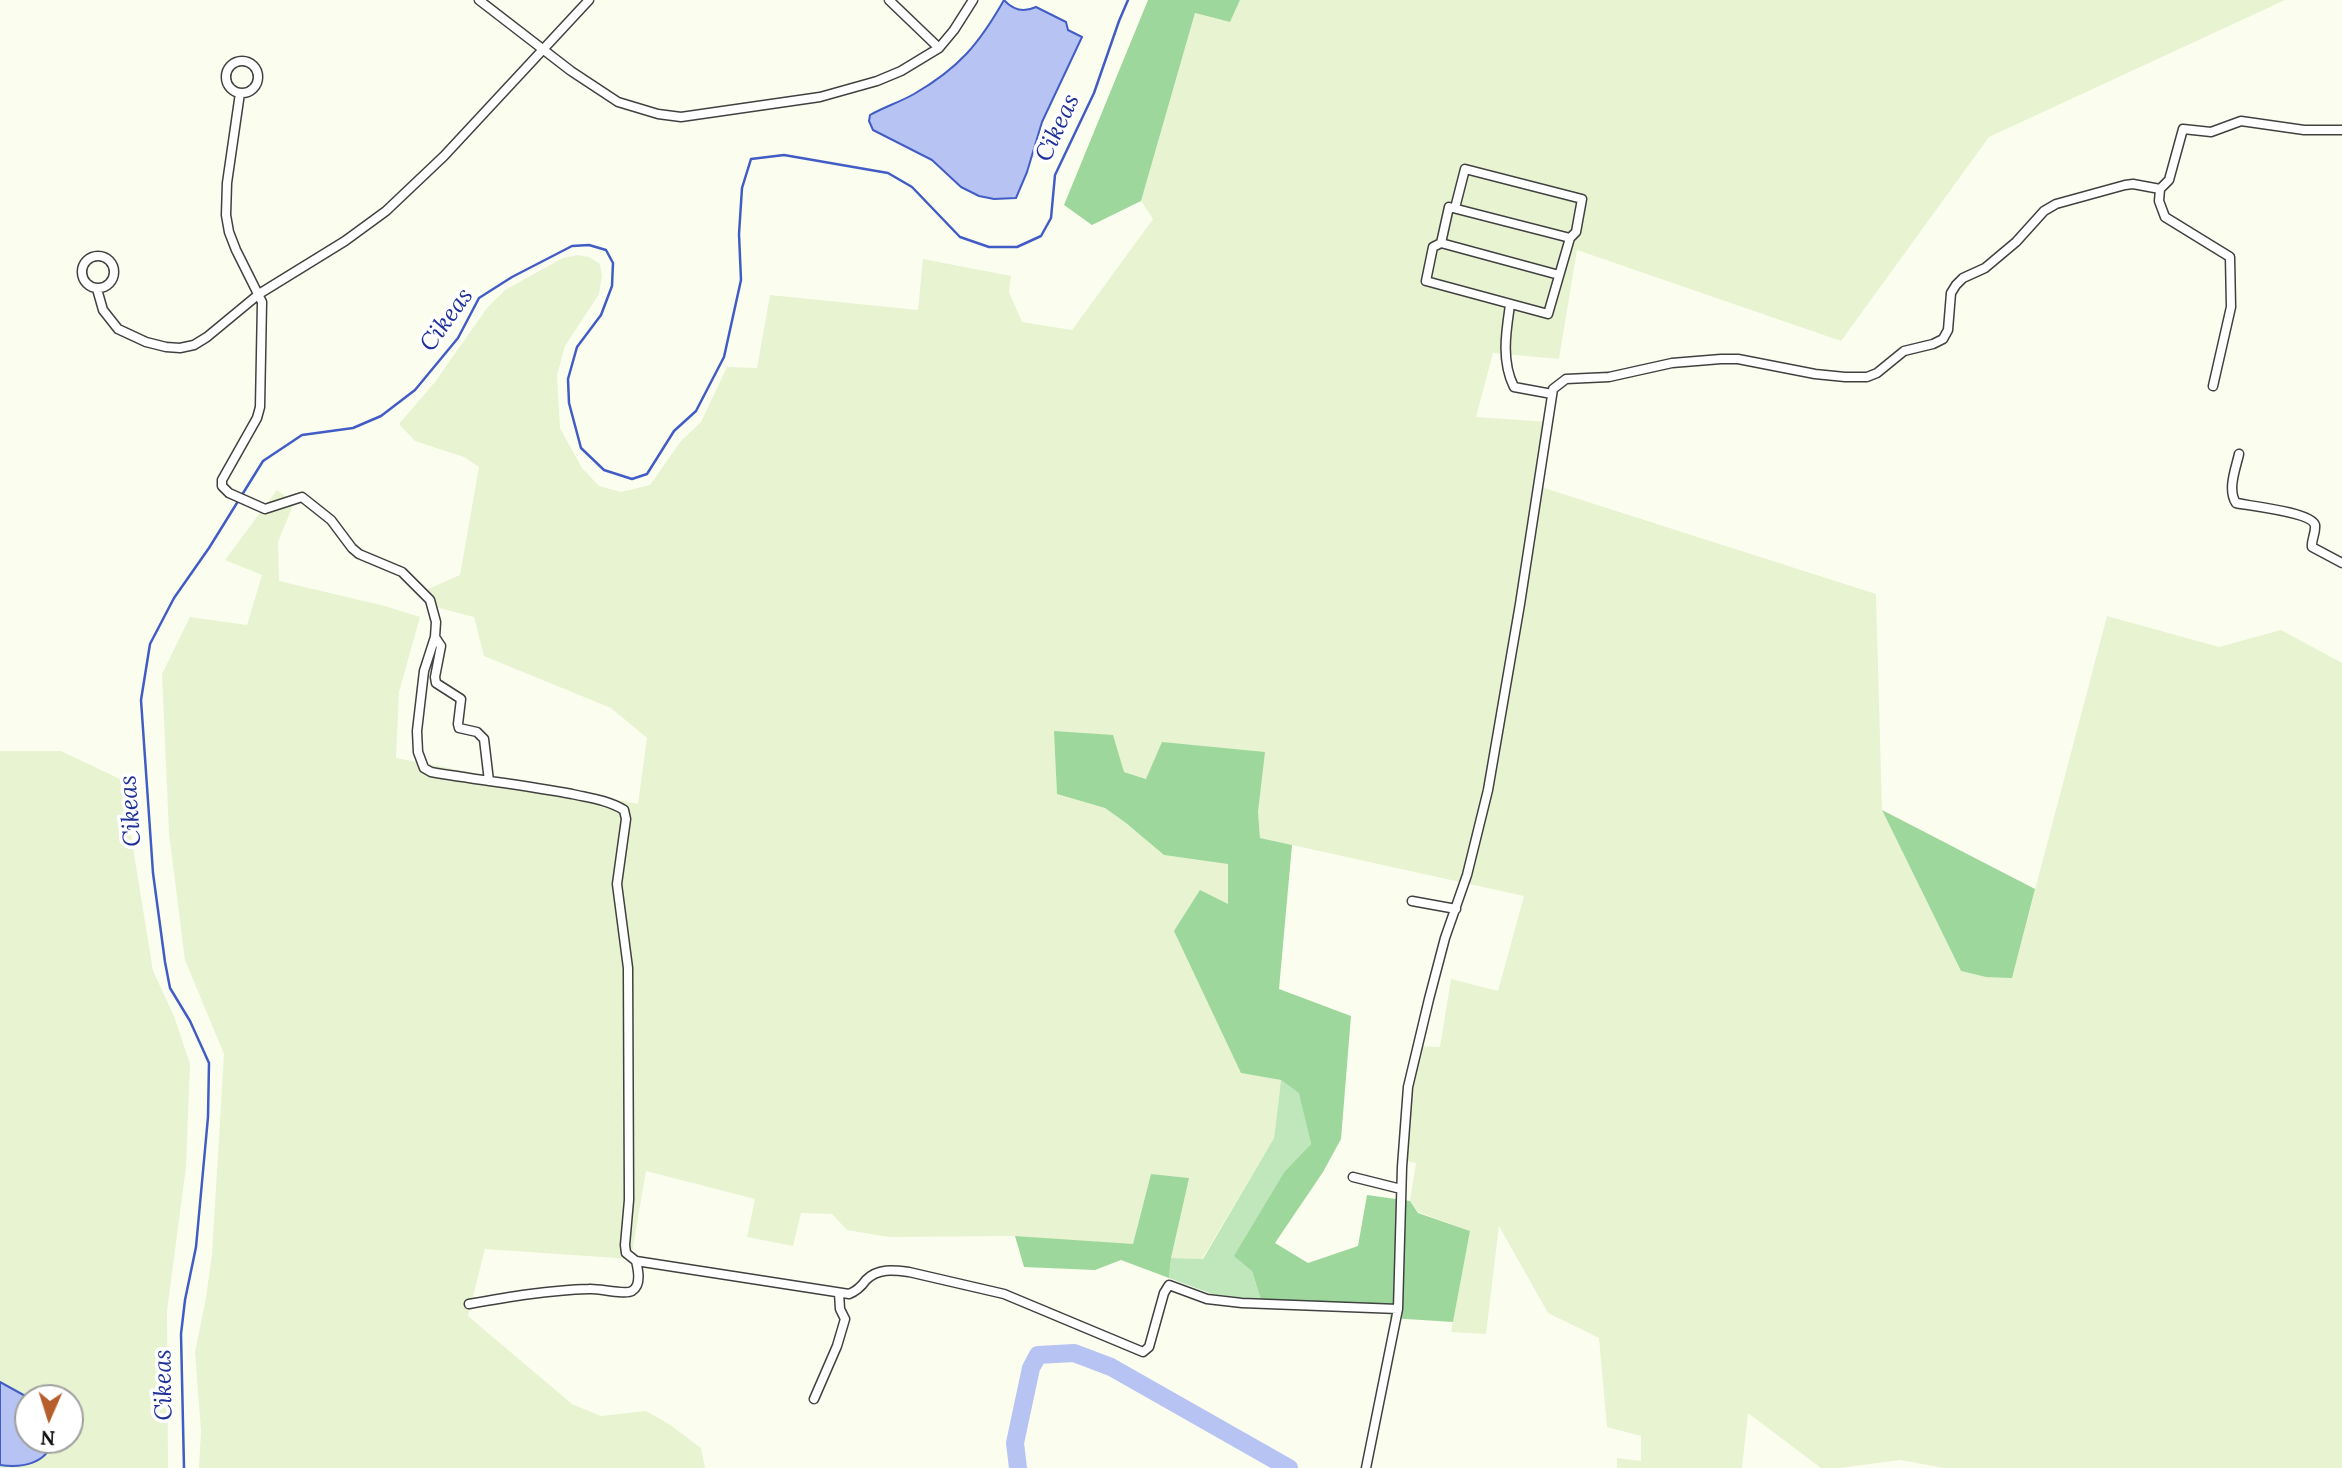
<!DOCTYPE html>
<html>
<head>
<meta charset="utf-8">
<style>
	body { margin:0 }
	#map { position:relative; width:2342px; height:1468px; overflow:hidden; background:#fbfeef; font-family:Lora,serif }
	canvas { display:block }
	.north { position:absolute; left:14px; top:1384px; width:70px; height:70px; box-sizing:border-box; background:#fff; border:2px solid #9f9f9f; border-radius:50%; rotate:183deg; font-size:19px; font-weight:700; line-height:28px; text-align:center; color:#0e0e0e }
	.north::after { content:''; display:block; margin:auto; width:24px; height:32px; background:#b65e2d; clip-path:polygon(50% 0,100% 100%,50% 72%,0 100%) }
</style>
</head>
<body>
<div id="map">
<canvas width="2342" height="1468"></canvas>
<div class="north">N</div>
</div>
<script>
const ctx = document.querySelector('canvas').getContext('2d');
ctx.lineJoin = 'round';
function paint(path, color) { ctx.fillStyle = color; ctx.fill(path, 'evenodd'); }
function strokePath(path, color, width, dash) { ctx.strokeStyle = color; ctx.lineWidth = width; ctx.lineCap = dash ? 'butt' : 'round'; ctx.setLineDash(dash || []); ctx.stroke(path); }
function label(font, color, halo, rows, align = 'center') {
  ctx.font = font + ' Lora,serif'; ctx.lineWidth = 7; ctx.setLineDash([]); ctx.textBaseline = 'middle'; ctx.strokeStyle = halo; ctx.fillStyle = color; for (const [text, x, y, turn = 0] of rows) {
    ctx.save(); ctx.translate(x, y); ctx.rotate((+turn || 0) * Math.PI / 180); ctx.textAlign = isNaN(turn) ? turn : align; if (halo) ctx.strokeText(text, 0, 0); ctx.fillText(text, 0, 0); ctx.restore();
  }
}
const farmland = new Path2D(`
	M1240 0H2285L1989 137 1841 341 1577 250 1559 359 1493 353 1476 417 1549 422 1538 486 1876 594 1882 810 1961 971 1986 977H2012L2107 616 2219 647 2281 630 2342 663V1468H1944L1901 1460 1839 1468H1821L1748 1413 1742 1468H1617V1458L1641 1461V1436L1607 1427 1599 1338 1548 1313 1499 1226 1486 1334 1451 1332 1470 1231 1418 1212 1410 1201 1416 1163 1402 1160 1415 1046 1440 1047 1451 979 1498 991 1524 896 1260 838 1258 812 1264 752 1147 779 1124 772 1055 731 1057 794 1105 808 1126 823 1164 855 1228 863V905L1241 1073 1281 1080 1274 1138 1202 1259 1171 1258 1188 1178 1151 1174 1133 1245 1015 1236 889 1237 847 1230 832 1214 801 1213 793 1246 747 1237 755 1199 646 1171 631 1259 485 1249 468 1316 572 1404 601 1416 646 1411 669 1424 701 1448 705 1468H199L201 1431 195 1352 206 1298 212 1254 224 1054 185 960 169 834 162 674 190 617 247 625 262 575 225 560 277 490 294 503 278 542 279 581 385 606 420 617 399 692 396 758 638 804 647 738 611 708 484 656 474 617 439 608 428 589 460 575 479 467 464 457 415 441 399 424 435 382 487 308 505 290 563 258 578 255 589 257 600 264 602 276 599 294 565 346 557 375 560 428 582 468 599 486 621 492 650 485 681 441 701 422 727 367 757 368 770 295 918 310 923 259 1011 276 1009 292 1022 322 1072 330 1153 219 1141 201 1195 13 1230 22Z
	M0 751H61L122 780 153 971 174 1016 190 1064 186 1167 167 1311 168 1468H0ZM28 1398H70V1440H28Z`);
const green = new Path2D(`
	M1281 1080 1300 1093 1311 1144 1285 1171 1252 1271 1261 1300 1212 1294 1169 1278 1171 1258 1203 1259 1274 1138Z`);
const forest = new Path2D(`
	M1148 0H1240L1230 22 1195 13 1141 201 1092 225 1064 205Z
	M1054 731 1113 735 1124 772 1146 779 1162 742 1265 752 1258 812 1260 838 1292 845 1279 989 1351 1016 1341 1139 1323 1172 1275 1243 1308 1263 1358 1246 1367 1195 1410 1201 1418 1213 1470 1231 1453 1322 1390 1318 1392 1307 1261 1300 1252 1271 1234 1256 1285 1171 1311 1144 1299 1093 1281 1080 1241 1073 1174 931 1200 890 1228 904V864L1164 855 1126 823 1105 808 1057 794Z
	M1882 810 2035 889 2012 978 1986 977 1961 971Z
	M1151 1174 1189 1178 1171 1258 1169 1278 1121 1260 1095 1270 1024 1267 1015 1236 1133 1244Z`);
const water = new Path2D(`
	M1004 0C1013 10 1023 13 1036 7L1066 22 1068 30 1082 37 1042 122 1027 172 1016 198 994 199 979 196 961 187 932 160 873 130 869 121 870 115C884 107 900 102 914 94 959 68 979 44 1004 0Z
	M0 1382 29 1398 28 1440H53C47 1464 22 1468 0 1465Z`);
const stream = new Path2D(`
	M184 1468 181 1334 185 1300 196 1247 208 1117 209 1063 190 1021 170 988 165 962 153 873 141 700 150 644 174 598 209 548 263 461 302 435 353 428 381 416 415 390 458 338 479 298 512 277 572 246 589 245 606 250 613 263 612 286 601 315 577 347 568 379 569 403 581 448 604 470 632 479 647 474 674 431 696 411 724 357 741 280 739 234 742 188 751 159 784 155 888 173 912 187 960 237 989 247H1017L1041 236 1051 218 1055 175 1094 93 1119 21 1128 0`);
const river = new Path2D(`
	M1018 1468 1015 1443 1031 1368 1038 1355 1074 1353 1111 1367 1289 1468`);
const minor = new Path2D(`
	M479 0 571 71 618 102 658 114 681 117 820 97 877 81 901 71 939 48 954 30 973 0
	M889 0 939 48
	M226 77a16 16 0 1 1 32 0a16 16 0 1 1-32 0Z
	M240 93 227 183 226 215 229 232 236 250 262 302 260 407 257 418 222 480V486L229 493 265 509 302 497 331 520 352 548 359 554 402 572 430 600 436 622 435 637 424 671 417 731 418 752 424 768 431 772C477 780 525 785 572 794 589 798 608 800 624 810L626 819 617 884 628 968 629 1200 625 1245 626 1253 636 1261 849 1294C857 1291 861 1287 866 1280 878 1268 893 1270 909 1272L1004 1294 1143 1352 1149 1347 1164 1293 1169 1285 1207 1299 1242 1303 1398 1309
	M2160 189 2159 201 2165 217 2230 257 2231 307 2213 386
	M1455 208 1465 169 1582 199 1576 232 1570 238 1548 314 1426 281 1433 247 1441 243 1449 207 1570 238
	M1441 243 1559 275
	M82 272a16 16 0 1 1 32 0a16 16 0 1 1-32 0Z
	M97 289 103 310 118 329 146 342 166 347 180 348 194 345 207 337 259 294 345 241 386 211 444 156 589 0
	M1510 305C1506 332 1501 361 1514 387L1552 394
	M2239 454C2236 468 2227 489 2236 503 2250 506 2311 512 2315 525 2316 533 2311 540 2312 547L2342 563
	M435 637 441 646 435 677 436 683 461 699 458 724 459 728 477 732 484 739 489 781
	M1412 901 1456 909
	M1353 1177 1401 1189
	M469 1304C508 1297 549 1290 589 1289 598 1288 625 1295 632 1291 642 1285 638 1269 636 1261
	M814 1399 837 1346 845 1319 840 1309 839 1293
	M1366 1468 1398 1309 1402 1167 1408 1087 1429 999 1445 938 1467 875 1488 790 1520 604 1553 389 1566 379 1609 377 1672 363 1721 359H1738L1815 374 1845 377H1867L1877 373 1904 351 1933 344 1943 339 1948 330 1951 293 1956 285 1963 278 1985 268 2016 242 2044 211 2056 204 2125 185 2133 184 2160 189 2169 180 2183 129 2211 132 2241 121 2304 130H2342`);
const waterNames = [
	["Cikeas",1058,128,-65],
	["Cikeas",447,320,-54],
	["Cikeas",131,811,-94],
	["Cikeas",164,1385,-91]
];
paint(farmland, '#e8f3d1');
paint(green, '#c0e7bb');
paint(forest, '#9dd79b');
paint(water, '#b7c4f3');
strokePath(water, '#425cc6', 2);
strokePath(stream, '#425cc6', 2.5);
strokePath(river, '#b7c4f3', 18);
strokePath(minor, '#414141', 11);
strokePath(minor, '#fff', 8);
label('italic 24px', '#1e3199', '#fff', waterNames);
</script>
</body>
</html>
